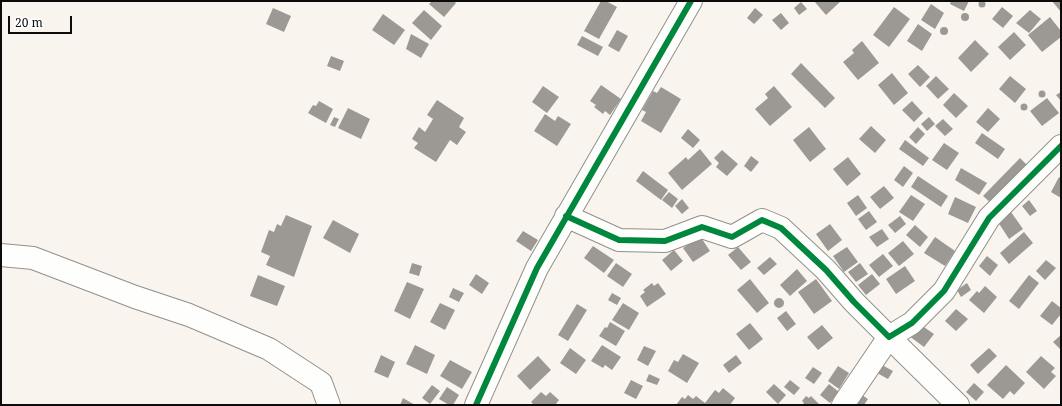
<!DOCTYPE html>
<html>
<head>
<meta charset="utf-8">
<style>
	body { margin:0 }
	#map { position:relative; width:1062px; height:406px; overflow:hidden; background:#f9f5ee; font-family:"Noto Serif",serif }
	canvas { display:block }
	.frame { position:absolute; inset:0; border:2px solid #0b0b0b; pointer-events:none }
	.scale { position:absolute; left:8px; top:16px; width:64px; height:18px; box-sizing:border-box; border:2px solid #0b0b0b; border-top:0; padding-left:5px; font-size:12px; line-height:14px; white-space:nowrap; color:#0b0b0b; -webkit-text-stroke:3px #fff; paint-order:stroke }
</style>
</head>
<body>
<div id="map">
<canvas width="1062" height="406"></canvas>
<div class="frame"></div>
<div class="scale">20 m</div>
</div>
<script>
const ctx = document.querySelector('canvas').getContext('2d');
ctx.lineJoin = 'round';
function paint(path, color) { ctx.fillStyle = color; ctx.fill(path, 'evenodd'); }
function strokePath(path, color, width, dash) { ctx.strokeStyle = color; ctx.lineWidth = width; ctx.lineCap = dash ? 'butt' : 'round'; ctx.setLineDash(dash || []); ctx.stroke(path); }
const building = new Path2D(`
	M978.5 4a3.5 3.5 0 1 1 7 0a3.5 3.5 0 1 1-7 0Z
	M432 1H454L456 3 444 17 429 4Z
	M601 1H606L617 7 599 39 584 31Z
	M814 1H841L826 15Z
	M951 1H969L964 11 950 4Z
	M1052 1H1061V12Z
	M801 2 807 9 799 15 794 8Z
	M931 4 944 13 935 29 921 20Z
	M894 7 910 19 889 47 873 35Z
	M1002 7 1013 16 1003 28 992 19Z
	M273 8 291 16 284 32 266 24Z
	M755 8 763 15 754 24 747 18Z
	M424 10 442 26 431 40 412 23Z
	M1030 10 1041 19 1029 33 1016 23Z
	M781 13 789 23 781 30 772 20Z
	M961 17a4 4 0 1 1 8 0a4 4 0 1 1-8 0Z
	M383 14 405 30 394 45 372 30Z
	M1050 17 1061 31V37L1042 52 1028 35Z
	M918 24 932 34 922 51 907 41Z
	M940 31a4 4 0 1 1 8 0a4 4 0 1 1-8 0Z
	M617 30 628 36 619 52 608 46Z
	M1014 32 1026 45 1010 60 998 47Z
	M411 34 429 44 421 58 406 49Z
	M582 36 603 47 598 56 577 45Z
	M975 40 989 54 971 72 958 58Z
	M862 41 879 63 858 80 843 62 854 53 852 50Z
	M331 56 344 61 340 71 327 66Z
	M801 63 835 98 825 108 791 74Z
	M918 65 930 77 920 87 908 74Z
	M892 73 908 93 894 105 878 85Z
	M936 76 949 89 938 99 926 86Z
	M1010 76 1026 89 1015 103 999 89Z
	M601 85 621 99 610 115 605 111 603 114 594 107 596 105 590 101Z
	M543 86 559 97 547 113 532 102Z
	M774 86 792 107 770 126 755 109 768 98 765 94Z
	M661 87 681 99 661 133 641 121 646 112 642 110 653 91 657 93Z
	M1038.5 94a3.5 3.5 0 1 1 7 0a3.5 3.5 0 1 1-7 0Z
	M1061 92V101L1056 95Z
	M954 93 968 106 956 118 943 105Z
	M1047 98 1059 113 1042 126 1030 111Z
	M437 100 464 118 459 127 466 132 457 145 450 140 436 162 414 148 418 143 412 139 419 127 425 132 433 119 427 115Z
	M319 101 333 109 326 123 308 113 313 105 316 106Z
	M912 101 923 113 914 122 902 110Z
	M1020.5 107a3.5 3.5 0 1 1 7 0a3.5 3.5 0 1 1-7 0Z
	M348 108 370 119 361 139 338 128Z
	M988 108 1000 119 988 132 976 122Z
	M545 114 555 121 558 116 571 124 557 146 534 131Z
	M334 117 339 119 335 127 330 125Z
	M929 117 935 124 927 131 921 124Z
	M943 119 953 129 945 136 935 126Z
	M871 126 886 140 875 153 859 139Z
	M809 127 826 149 810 162 793 140Z
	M918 127 925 134 916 144 909 137Z
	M688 129 700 140 693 148 681 138Z
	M982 133 1005 149 998 159 975 143Z
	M905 140 929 158 923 166 899 149Z
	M944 143 959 153 947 170 932 160Z
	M700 149 712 164 682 190 668 173 686 157 688 160Z
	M722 150 738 164 727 176 716 167 719 163 714 158Z
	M751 156 759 162 751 172 744 166Z
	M848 157 861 174 847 186 833 169Z
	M1020 158 1028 166 992 204 983 196Z
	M904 166 913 173 903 187 894 180Z
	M961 168 987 183 979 195 955 180Z
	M643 171 668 190 661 200 636 181Z
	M918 176 948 196 941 207 911 187Z
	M1059 177 1061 178V198L1051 192Z
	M884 186 894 198 880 209 870 197Z
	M669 192 678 199 672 208 662 200Z
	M858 195 867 208 856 216 847 203Z
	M911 195 925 204 913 221 899 212Z
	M955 197 976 207 968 223 948 214Z
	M682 199 689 208 682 214 675 206Z
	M1029 200 1037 211 1030 216 1022 206Z
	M869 211 877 222 866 230 858 219Z
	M1011 212 1023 229 1009 239 998 222Z
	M286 215 312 226 294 277 266 265 270 256 261 252 269 230 274 232 277 224 281 226Z
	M900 216 906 224 895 233 888 225Z
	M333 220 359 234 350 253 323 238Z
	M830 224 842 240 828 251 816 234Z
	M915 225 928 237 920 247 906 235Z
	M882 229 889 239 877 247 869 237Z
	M523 231 538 240 531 251 516 241Z
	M1024 232 1033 243 1009 264 1000 253Z
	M700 236 710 251 693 262 683 248Z
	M935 237 955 251 945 266 924 253Z
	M903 241 914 254 899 266 888 253Z
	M593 246 614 260 604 273 584 258Z
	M738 247 751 262 741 270 728 255Z
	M847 247 858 262 844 272 833 256Z
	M674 250 683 261 671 271 662 260Z
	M883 254 893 266 879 277 869 265Z
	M987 256 998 265 990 276 979 266Z
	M770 257 777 264 764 275 757 268Z
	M1046 260 1056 268 1045 280 1036 271Z
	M412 263 422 266 419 276 409 273Z
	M616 263 632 274 623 287 607 276Z
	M860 263 868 274 856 282 848 272Z
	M905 266 915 281 896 294 886 279Z
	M797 269 807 281 790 296 780 285Z
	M476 274 489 283 482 294 469 285Z
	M872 274 880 284 866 295 858 285Z
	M258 275 285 286 277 306 250 296Z
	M1029 275 1039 283 1019 309 1009 301Z
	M750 279 769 303 757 313 737 290Z
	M816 279 832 301 814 314 798 292Z
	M407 282 424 289 410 319 394 311Z
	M652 283 654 286 658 283 666 294 647 307 640 296 645 292 643 290Z
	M967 283 971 290 961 297 957 290Z
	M985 286 997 297 984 313 969 300 977 291 979 293Z
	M453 288 464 293 459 302 449 297Z
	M612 293 621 298 617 305 608 300Z
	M774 303a5 5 0 1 1 10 0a5 5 0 1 1-10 0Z
	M1052 301 1061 308V314L1052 325 1040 316Z
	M440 303 455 310 445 330 430 322Z
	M623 303 639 313 629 330 612 320Z
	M577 304 587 310 568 341 558 335Z
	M956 309 968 319 956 331 945 321Z
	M786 311 796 324 787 331 777 318Z
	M610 322 625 331 616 346 599 336 605 327 607 328Z
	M750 323 763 339 749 350 736 334Z
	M918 323 934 334 924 347 909 336Z
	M822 325 833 338 818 350 807 337Z
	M1061 335V350L1053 342Z
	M415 345 435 355 427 374 406 364Z
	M602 345 621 357 612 370 605 365 603 368 591 361Z
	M644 346 656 351 648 366 637 360Z
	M570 348 586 360 576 374 560 363Z
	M989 348 997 356 978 374 970 365Z
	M683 354 699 363 687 383 668 371 674 360 678 362Z
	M381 355 395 362 388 378 374 372Z
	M736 355 742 363 729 373 723 365Z
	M538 356 551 370 530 390 517 376Z
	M1041 356 1055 368 1051 372 1056 376 1044 389 1026 372Z
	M450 360 472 372 462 389 440 376Z
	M882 365 893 371 888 379 877 373Z
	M1006 365 1025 383 1014 395 1010 391 1003 399 987 385Z
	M838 366 849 373 839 389 828 381Z
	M813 367 822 373 814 384 805 378Z
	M649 374 660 379 657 385 646 381Z
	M631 380 643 386 636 399 624 393Z
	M790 380 800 388 794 395 784 387Z
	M974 383 984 392 976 401 966 392Z
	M774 384 786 395 778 404 766 392Z
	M829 384 839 392 830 403 820 395Z
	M432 385 440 391 430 404 422 398Z
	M447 387 459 395 453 405H449L439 399Z
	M723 388 735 398 730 405H676L682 397 685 399 688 395 693 399 696 396 705 403 715 390 719 393Z
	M541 392 546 396 550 392 559 400 555 405H534L531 402Z
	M859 393 868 399 864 405H851Z
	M806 396 809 398 811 396 820 405H802L804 403 802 401Z
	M403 398 415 405H400Z`);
const minor = new Path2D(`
	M566 216 619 240 665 241 702 227 732 237 762 220 781 228 826 270 854 302 889 337 912 323 944 291 989 218 1061 146
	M1 255 33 258 135 297 189 315 269 349 321 383 329 405
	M476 405 537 268 691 1
	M843 405 889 337 958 405`);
const cycleway = new Path2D(`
	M566 216 619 240 665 241 702 227 732 237 762 220 781 228 826 270 854 302 889 337 912 323 944 291 989 218 1061 146
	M476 405 537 268 691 1`);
paint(building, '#9c9894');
strokePath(minor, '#92908d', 24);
strokePath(minor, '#fefefc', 22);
strokePath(cycleway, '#00873e', 6);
</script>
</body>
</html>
